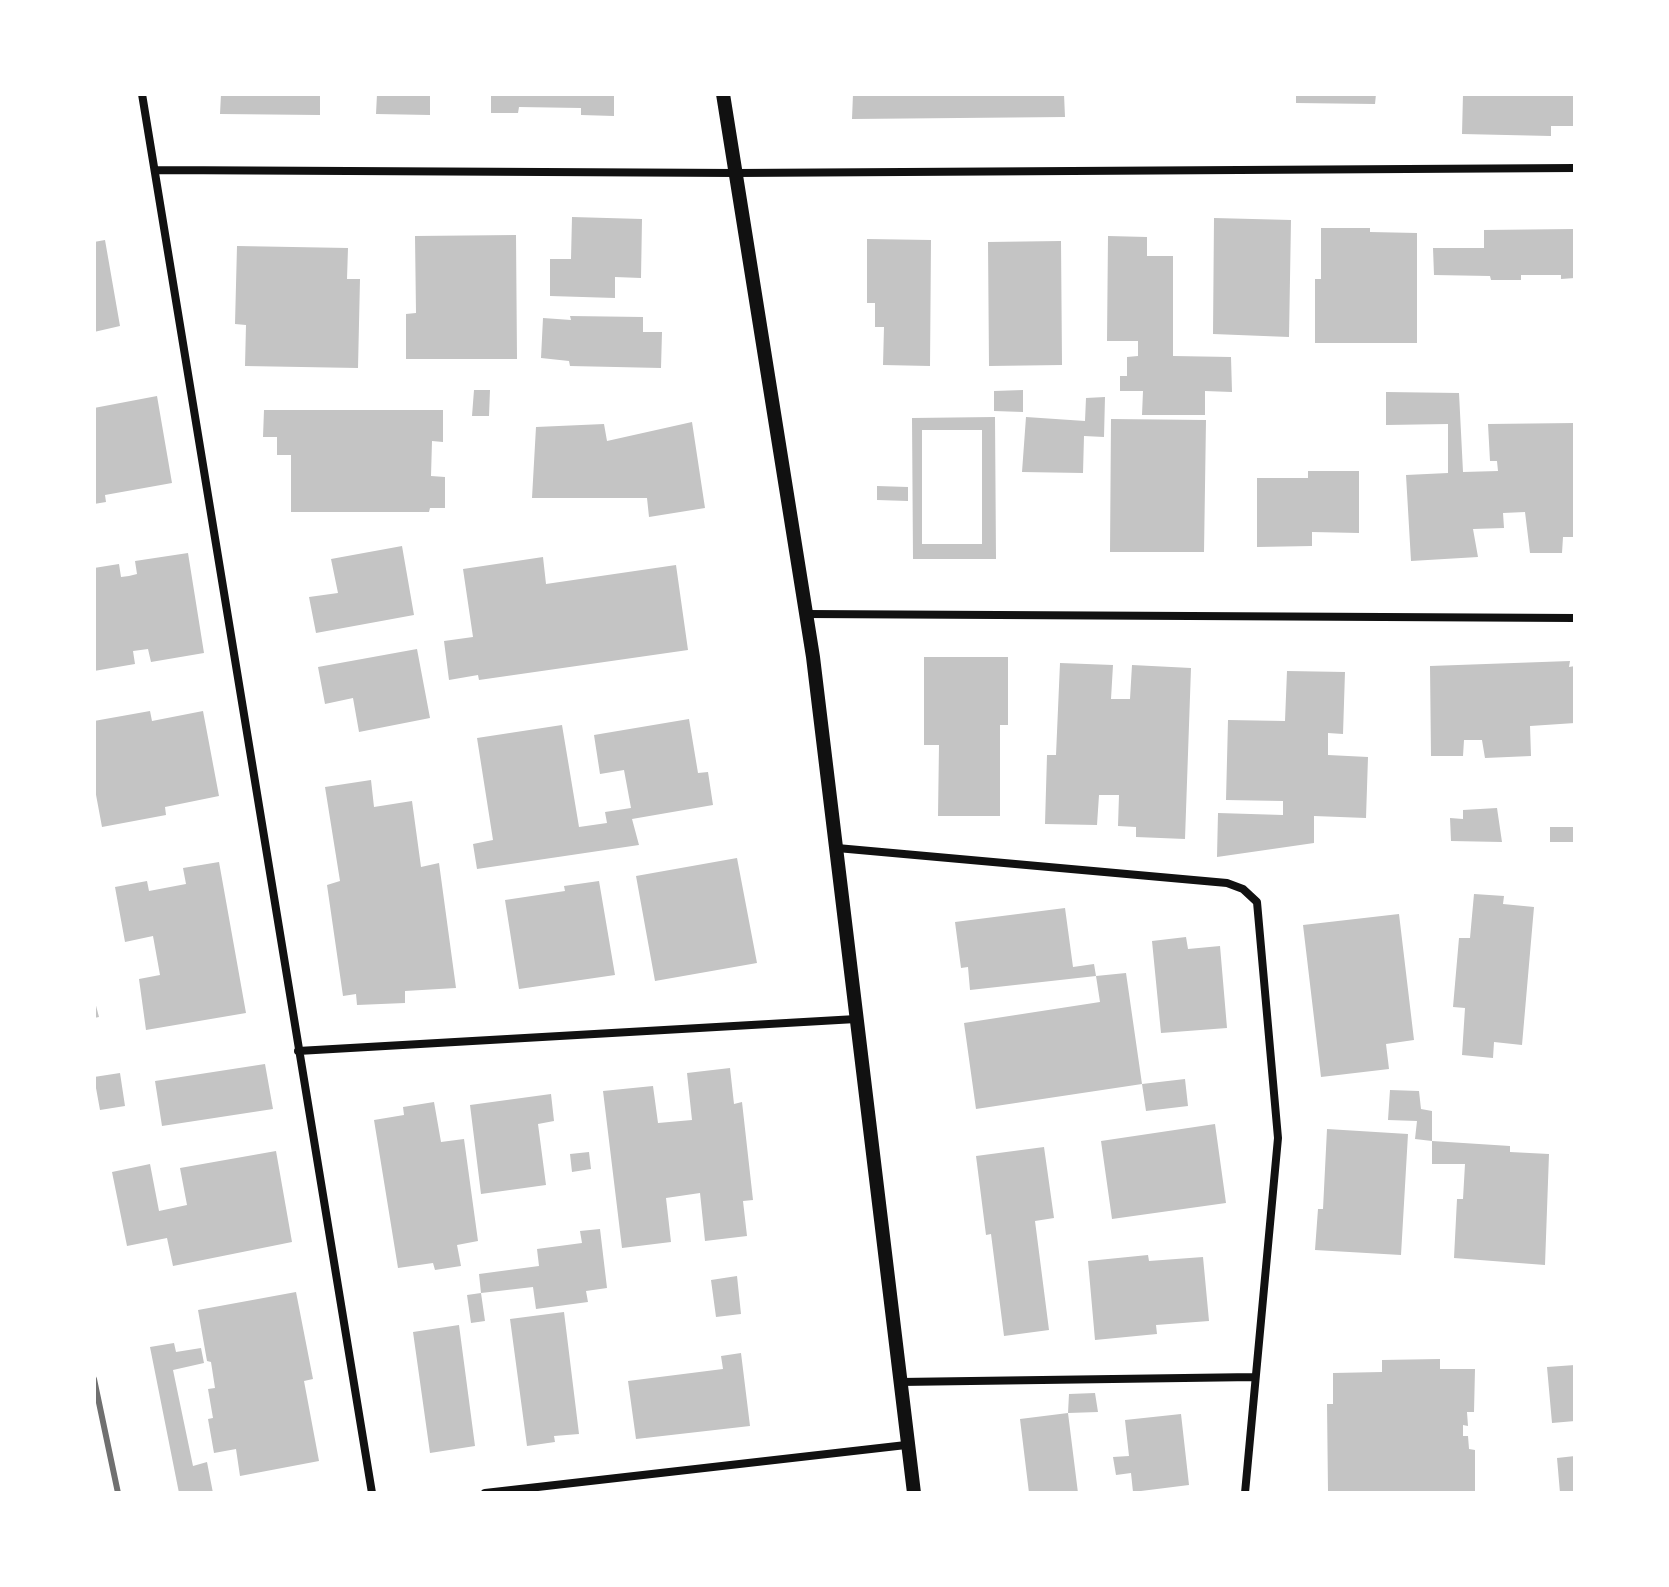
<!DOCTYPE html>
<html>
<head>
<meta charset="utf-8">
<style>
	body { margin:0 }
	#map { position:relative; width:1669px; height:1587px; overflow:hidden; background:#fff; font-family:"Archivo Narrow",sans-serif }
	canvas { display:block }
	.frame { position:absolute; inset:0; border:96px solid #fff; pointer-events:none }
</style>
</head>
<body>
<div id="map">
<canvas width="1669" height="1587"></canvas>
<div class="frame"></div>
</div>
<script>
const ctx = document.querySelector('canvas').getContext('2d');
ctx.lineJoin = 'round';
function paint(path, color) { ctx.fillStyle = color; ctx.fill(path, 'evenodd'); }
function strokePath(path, color, width, dash) { ctx.strokeStyle = color; ctx.lineWidth = width; ctx.lineCap = dash ? 'butt' : 'round'; ctx.setLineDash(dash || []); ctx.stroke(path); }
const building = new Path2D(`
	M221 94H320V115L220 114Z
	M377 94H430V115L376 114Z
	M491 94H614V116L581 115V108L519 107 518 113H491Z
	M853 94H1064L1065 117 852 119Z
	M1296 94H1376L1375 104 1296 103Z
	M1463 94H1575V126H1551V136L1462 134Z
	M572 217 642 219 641 278 615 277V298L550 296V259H571Z
	M1214 218 1291 220 1289 337 1213 334Z
	M1321 228H1370V232L1417 233V343H1315V279H1321Z
	M1575 229V278L1561 279V275H1521V280H1491L1490 276 1434 275 1433 248H1484V230Z
	M516 235 517 359H406V314L416 313 415 236Z
	M1108 236 1147 237V256H1173V356L1231 357 1232 392 1205 391V415H1142L1143 391H1120V376H1127V357L1138 356V341H1107Z
	M867 239 931 240 930 366 883 365 884 327H875V303H867Z
	M105 240 120 326 94 332V242Z
	M1061 241 1062 365 989 366 988 242Z
	M237 246 348 248 347 279H360L358 368 245 366 246 325 235 324Z
	M570 316 643 317V332H662L661 368 570 366 569 361 541 358 543 318 571 320Z
	M474 390H490L489 416H472Z
	M1023 390V412L994 411V391Z
	M1386 392 1459 393 1463 472 1498 471 1497 461H1490L1488 424 1575 423V537H1563L1562 553H1530L1525 512 1503 513 1504 528 1473 529 1478 557 1411 561 1406 475 1448 473V424L1386 425Z
	M157 396 172 483 105 495 106 502 94 504V408Z
	M1105 397 1104 437 1084 436 1083 473 1022 472 1026 417 1085 421 1086 398Z
	M264 410H443V442L432 441 431 476 445 477V508H430L429 512H291V455H277V437H263Z
	M995 417 996 559H913L912 418ZM922 430H982V544H922Z
	M1111 419 1206 420 1204 552H1110Z
	M692 422 705 508 649 517 647 498H532L536 427 604 424 607 441Z
	M1308 471H1359V533L1312 532V546L1257 547V478H1308Z
	M877 486 908 487V501L877 500Z
	M402 546 414 615 316 633 309 597 338 593 331 559Z
	M188 553 204 653 151 662 148 649 133 651 135 664 94 671V568L119 564 121 577 129 576 137 574 135 561Z
	M543 557 546 584 676 565 688 650 479 680 478 675 449 680 444 641 473 637 463 569Z
	M417 649 430 718 359 732 353 698 325 704 318 667Z
	M924 657H1008V725H1000V816H938L939 745H924Z
	M1570 661 1569 667 1575 666V723L1530 726 1531 756 1485 758 1482 740H1464L1463 756H1431L1430 666Z
	M1060 663 1113 665 1111 699H1130L1132 665 1191 668 1185 839 1136 837V827L1118 826 1119 795H1099L1097 825 1045 824 1047 755H1056Z
	M1287 671 1345 672 1343 734 1328 733V755L1368 757 1366 818 1314 816V843L1217 857 1218 813 1283 815V801L1226 800 1228 720 1285 721Z
	M150 711 152 721 203 711 219 796 165 807 166 815 102 827 94 784V721Z
	M689 719 698 773 708 772 713 805 632 819 639 845 477 869 473 844 493 840 477 738 562 725 579 827 607 823 605 812 631 808 624 770 600 774 594 735Z
	M371 780 374 807 412 801 421 867 439 863 456 988 405 991V1003L357 1005 356 994 343 996 327 885 340 881 325 787Z
	M1497 808 1502 842 1451 841 1450 818 1463 819V810Z
	M1550 827H1575V842H1550Z
	M737 858 757 963 655 981 636 876Z
	M219 862 246 1013 146 1030 139 979 160 975 153 936 125 942 115 887 147 881 149 891 186 884 183 868Z
	M599 881 615 975 519 989 505 900 565 891 564 886Z
	M1474 894 1504 896 1503 904 1534 907 1522 1045 1494 1042 1493 1058 1462 1055 1465 1008 1453 1007 1459 938H1470Z
	M1065 908 1073 967 1094 964 1096 976 970 990 968 967 961 968 955 922Z
	M1399 914 1414 1040 1386 1044 1389 1069 1321 1077 1303 925Z
	M1186 937 1188 949 1220 946 1227 1028 1161 1033 1152 941Z
	M1126 973 1142 1084 976 1109 964 1023 1100 1002 1096 976Z
	M94 998 99 1017 94 1018Z
	M265 1064 273 1109 162 1126 155 1081Z
	M730 1068 734 1104 742 1102 753 1200 743 1201 747 1236 705 1241 700 1193 666 1198 671 1242 622 1248 603 1091 653 1086 658 1123 692 1120 687 1073Z
	M120 1073 125 1106 100 1110 94 1077Z
	M1185 1079 1188 1106 1146 1111 1142 1084Z
	M1390 1090 1419 1091 1421 1109 1432 1111V1141L1415 1139 1417 1121 1388 1120Z
	M551 1094 554 1121 538 1124 546 1185 481 1194 470 1105Z
	M434 1102 441 1142 464 1139 478 1241 457 1245 461 1266 435 1270 433 1263 398 1268 374 1120 404 1115 403 1107Z
	M1215 1124 1226 1203 1112 1219 1101 1141Z
	M1327 1129 1408 1134 1401 1255 1315 1250 1318 1209H1323Z
	M1432 1141 1510 1146V1152L1549 1154 1545 1265 1454 1258 1457 1199H1463L1465 1164H1432Z
	M1044 1147 1054 1218 1035 1221 1049 1330 1004 1336 991 1234 986 1235 976 1156Z
	M276 1151 292 1242 173 1266 167 1238 127 1246 112 1172 150 1164 159 1211 187 1205 180 1168Z
	M589 1152 591 1169 572 1172 570 1154Z
	M600 1229 607 1288 586 1291 588 1302 536 1309 533 1287 481 1293 479 1274 539 1266 537 1249 582 1243 580 1231Z
	M1148 1255 1149 1261 1203 1257 1209 1321 1156 1325 1157 1334 1095 1340 1088 1261Z
	M737 1276 741 1314 716 1317 711 1280Z
	M296 1292 313 1379 304 1381 319 1461 240 1476 236 1449 214 1453 208 1419 213 1418 208 1389 215 1388 211 1362 207 1361 198 1310Z
	M481 1293 485 1321 471 1323 467 1295Z
	M564 1312 579 1434 554 1436 555 1442 527 1446 510 1319Z
	M459 1325 475 1446 430 1453 413 1332Z
	M174 1343 176 1352 201 1348 204 1363 173 1370 193 1466 207 1462 213 1493H179L150 1347Z
	M741 1353 750 1426 636 1439 628 1381 723 1369 721 1356Z
	M1440 1359V1369H1475L1474 1412H1467L1468 1426 1463 1425V1436H1468L1469 1449 1475 1450V1493L1328 1491 1327 1404H1333V1373L1382 1372V1360Z
	M1575 1365V1421L1552 1423 1547 1367Z
	M1095 1393 1098 1412 1068 1413 1078 1493H1029L1020 1419 1068 1413 1069 1394Z
	M1181 1414 1189 1485 1133 1492 1131 1473 1116 1475 1113 1457 1129 1456 1125 1420Z
	M1575 1456V1493H1560L1557 1458Z`);
const minor = new Path2D(`
	M142 94 372 1493
	M155 170 736 173 1575 168
	M806 614 1575 618
	M837 848 1227 883 1243 889 1257 902 1278 1138 1245 1493
	M298 1051 856 1019
	M900 1382 1255 1377
	M485 1493 906 1445`);
const tertiary = new Path2D(`
	M723 94 813 657 914 1493`);
const rail = new Path2D(`
	M94 1379 118 1493`);
paint(building, '#c4c4c4');
strokePath(minor, '#111', 8);
strokePath(tertiary, '#111', 14);
strokePath(rail, '#707070', 6);
</script>
</body>
</html>
